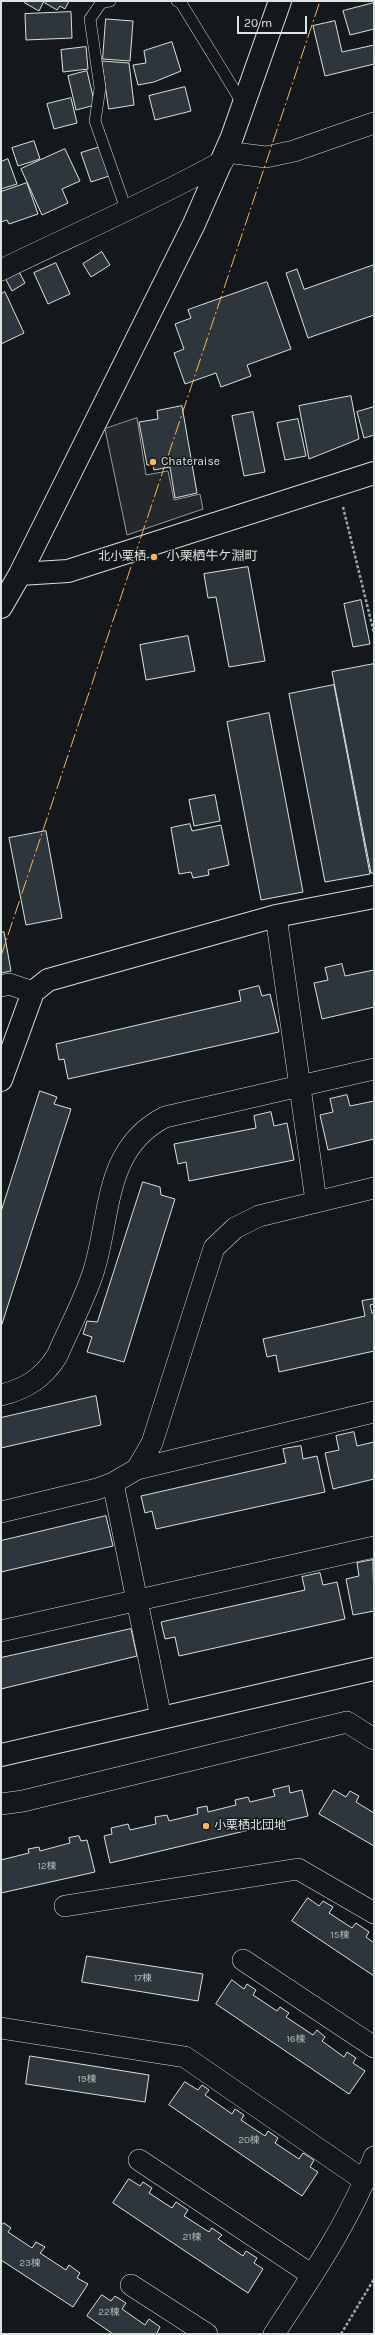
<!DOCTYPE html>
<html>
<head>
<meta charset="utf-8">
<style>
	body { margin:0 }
	#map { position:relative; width:375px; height:2335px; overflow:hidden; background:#14181c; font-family:Karla,sans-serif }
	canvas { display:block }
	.frame { position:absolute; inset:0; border:2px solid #d8e6dc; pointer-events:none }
	.scale { position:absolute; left:237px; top:16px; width:70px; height:18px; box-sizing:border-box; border:2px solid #d8e6dc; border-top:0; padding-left:5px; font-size:12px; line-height:14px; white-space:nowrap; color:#d8e6dc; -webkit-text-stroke:3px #14181c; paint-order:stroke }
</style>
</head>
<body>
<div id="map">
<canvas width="375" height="2335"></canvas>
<div class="frame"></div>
<div class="scale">20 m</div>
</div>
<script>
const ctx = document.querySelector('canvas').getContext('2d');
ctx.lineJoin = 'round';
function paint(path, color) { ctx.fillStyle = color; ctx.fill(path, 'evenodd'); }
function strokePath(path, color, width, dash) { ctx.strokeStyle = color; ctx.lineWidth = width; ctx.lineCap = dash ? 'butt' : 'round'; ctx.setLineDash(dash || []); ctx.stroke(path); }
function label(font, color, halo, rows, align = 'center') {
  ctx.font = font + ' Karla,"Noto Sans JP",sans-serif'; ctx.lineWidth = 3; ctx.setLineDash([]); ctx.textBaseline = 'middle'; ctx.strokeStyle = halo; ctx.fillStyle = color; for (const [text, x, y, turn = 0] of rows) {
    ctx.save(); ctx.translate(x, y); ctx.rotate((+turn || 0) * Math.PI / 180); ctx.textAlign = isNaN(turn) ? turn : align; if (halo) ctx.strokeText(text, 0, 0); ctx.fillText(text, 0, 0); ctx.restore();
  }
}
const parking = new Path2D(`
	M137 418 146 475 168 471 174 500 200 494 203 509 127 535 105 429Z`);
const building = new Path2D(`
	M26 1H44L39 11 25 3Z
	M46 1H69L65 9 60 6 57 10 45 3Z
	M374 3V29L350 35 343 11Z
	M71 12 72 38 26 40 25 14Z
	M106 19 133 21 130 61 103 59Z
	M335 21 342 52 374 45V64L325 76 313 26Z
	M172 42 181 71 154 82 138 85 133 65 146 63 144 51Z
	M86 47 88 69 63 72 61 50Z
	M102 61 129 63 134 105 109 109Z
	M87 71 95 105 76 110 68 76Z
	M185 87 191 111 155 120 149 96Z
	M71 98 77 123 54 129 47 104Z
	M34 141 40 159 18 166 12 148Z
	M100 147 109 176 91 182 81 153Z
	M65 149 80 181 62 189 68 203 42 215 21 169Z
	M8 159 17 184 1 189V162Z
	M27 183 38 214 9 224 7 220 1 222V192Z
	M102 252 110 265 91 277 83 264Z
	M56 263 70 294 48 304 34 273Z
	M374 265V315L308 338 286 273 297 269 304 289Z
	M18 270 25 283 12 291 5 278Z
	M267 282 291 349 247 365 251 376 221 387 216 373 185 384 174 353 184 349 175 324 191 318 188 310Z
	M5 292 24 333 1 344V294Z
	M351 396 359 439 309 459 299 406Z
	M182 406 197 493 175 498 170 467 154 470 153 465H147L139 422 158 419 157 411Z
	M374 407V435L364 438 357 412Z
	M253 412 265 472 244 476 232 416Z
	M298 419 306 456 285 460 277 423Z
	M248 567 265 661 229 667 216 597 208 598 204 574Z
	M361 600 370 644 353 647 344 604Z
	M188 636 195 671 146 680 140 645Z
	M374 664V873H371L332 672Z
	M334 685 370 874 325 882 289 694Z
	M269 713 303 892 261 900 227 722Z
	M215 795 220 821 194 826 189 800Z
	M190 824 192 831 221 825 229 865 208 870 209 875 193 878 191 872 179 874 171 828Z
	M46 831 62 918 26 925 9 838Z
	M4 932 11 971 1 973V933Z
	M342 964 345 976 374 970V1007L322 1019 314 983 328 980 325 968Z
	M259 986 262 996 270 994 279 1032 68 1079 64 1059 59 1060 56 1044 241 1001 239 991Z
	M40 1091 57 1097 54 1104 71 1109 1 1327V1212Z
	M347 1095 350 1106 374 1101V1139L328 1150 320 1115 333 1112 330 1099Z
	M271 1112 274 1126 287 1123 294 1160 189 1181 186 1162 178 1164 174 1144 256 1128 254 1116Z
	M143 1182 160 1187 161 1195 175 1199 124 1362 87 1352 92 1337 83 1334 87 1321 97 1322Z
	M374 1299V1304L370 1305 372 1313H374V1351L279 1372 276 1355 267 1357 263 1339 365 1316 362 1301Z
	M96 1396 101 1425 1 1448V1418Z
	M354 1432 357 1446 374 1442V1479L333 1489 325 1453 339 1450 336 1436Z
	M301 1446 303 1459 317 1456 325 1492 156 1529 152 1511 145 1513 141 1496 286 1463 283 1449Z
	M106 1516 113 1546 1 1572V1541Z
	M373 1560 374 1611 353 1615 346 1579 359 1576 357 1563Z
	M320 1573 323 1585 337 1582 345 1619 179 1656 175 1637 165 1639 161 1622 305 1590 302 1577Z
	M131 1629 137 1656 1 1689V1658Z
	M289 1786 290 1793 302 1790 308 1816 110 1863 104 1836 112 1834 111 1828 128 1824 130 1830 156 1824 155 1817 167 1815 169 1821 198 1814 197 1808 207 1806 208 1812 236 1805 235 1800 248 1797 250 1802 275 1796 273 1790Z
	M334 1790 346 1797 350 1791 359 1796 356 1802 374 1813V1846L319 1814Z
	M79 1836 81 1841 87 1840 95 1872 1 1893V1860L29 1853 28 1849 39 1847 40 1851 70 1843 69 1838Z
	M308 1898 319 1906 323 1901 333 1907 329 1913 352 1928 356 1923 369 1932 366 1937 374 1943V1976L292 1921Z
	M87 1956 203 1974 198 2001 82 1982Z
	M232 1980 244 1989 247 1984 256 1990 253 1995 277 2011 280 2007 289 2013 286 2017 313 2035 317 2030 325 2037 322 2041 344 2057 347 2052 356 2058 353 2063 365 2071 349 2094 216 2004Z
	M30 2056 149 2075 145 2102 26 2084Z
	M185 2082 198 2090 202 2085 209 2090 205 2095 232 2114 235 2109 244 2115 241 2120 265 2136 268 2131 278 2138 275 2143 299 2159 303 2153 314 2160 310 2167 318 2172 302 2196 169 2105Z
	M129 2179 140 2186 143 2182 152 2188 149 2193 172 2208 176 2202 188 2210 184 2216 209 2232 212 2228 222 2235 218 2239 243 2256 246 2251 257 2258 254 2263 263 2269 248 2293 113 2203Z
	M4 2223 11 2228 8 2232 32 2248 36 2242 45 2247 40 2253 66 2270 69 2265 80 2273 77 2278 88 2284 73 2307 1 2260V2226Z
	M102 2295 111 2301 115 2296 126 2303 122 2309 145 2325 149 2319 160 2327 157 2333 159 2334H113L87 2316Z`);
const path = new Path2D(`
	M343 507 374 633
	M341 2334 374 2279`);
const lane = new Path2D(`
	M110 1 101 3 90 19 100 88 95 121 126 209
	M177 1 181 3 243 104`);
const street = new Path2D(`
	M226 152 266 157 294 151 374 123
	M1 270C75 234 151 201 223 161
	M276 916 316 1201
	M1 986 9 984 33 992
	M1 1395C26 1389 43 1378 57 1356 69 1328 85 1299 94 1270 111 1214 104 1148 165 1117L374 1069
	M137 1469 152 1443 214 1248 235 1228 259 1216 374 1188
	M113 1483 161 1718
	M1 1512 97 1489 113 1483 137 1469 374 1412
	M1 1631 374 1547
	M1 1804 23 1801 347 1722 374 1739
	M65 1906 298 1869 374 1913
	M243 1960 374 2047
	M1 2028 185 2057 365 2181
	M139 2160 312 2275
	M131 2285 207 2334
	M274 2334C310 2279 351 2219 374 2157`);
const secondary = new Path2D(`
	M20 574 68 571 374 473
	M1 607 20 574 194 224 232 137 280 1
	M1 1080 33 992 48 980 276 916 374 897
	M1 1755 374 1669`);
const power = new Path2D(`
	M1 956 320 1`);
const markers = [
	[153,462,4,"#ffb74d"],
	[154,557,4,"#ffb74d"],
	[206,1826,4,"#ffb74d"]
];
const numberNames = [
	["12棟",47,1866],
	["15棟",340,1935],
	["17棟",143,1978],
	["16棟",296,2039],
	["19棟",87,2079],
	["20棟",249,2140],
	["21棟",192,2237],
	["23棟",30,2263],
	["22棟",109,2312]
];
const poiNames = [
	["Chateraise",161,462],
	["北小栗栖",146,557,"right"],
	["小栗栖北団地",214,1826]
];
const neighbourhoodNames = [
	["小栗栖牛ケ淵町",212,556]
];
paint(parking, '#24282b');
strokePath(parking, '#939e99', 1);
paint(building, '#2c363c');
strokePath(building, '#d8e6dc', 1);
strokePath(lane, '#d8e6dc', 12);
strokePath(street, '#d8e6dc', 22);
strokePath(secondary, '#d8e6dc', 24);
strokePath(path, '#9da8a2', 2.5, [3, 2]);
strokePath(lane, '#14181c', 11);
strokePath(street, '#14181c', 21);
strokePath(secondary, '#14181c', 22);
strokePath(power, '#ffb74d', 1, [14, 3, 2, 3]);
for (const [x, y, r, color] of markers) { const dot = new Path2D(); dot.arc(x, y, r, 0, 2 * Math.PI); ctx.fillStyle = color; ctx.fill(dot); strokePath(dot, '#14181c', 1.5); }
label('10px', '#adbab4', null, numberNames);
label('12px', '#d8e6dc', '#14181c', poiNames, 'left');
label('13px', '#d8e6dc', '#14181c', neighbourhoodNames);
</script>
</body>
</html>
